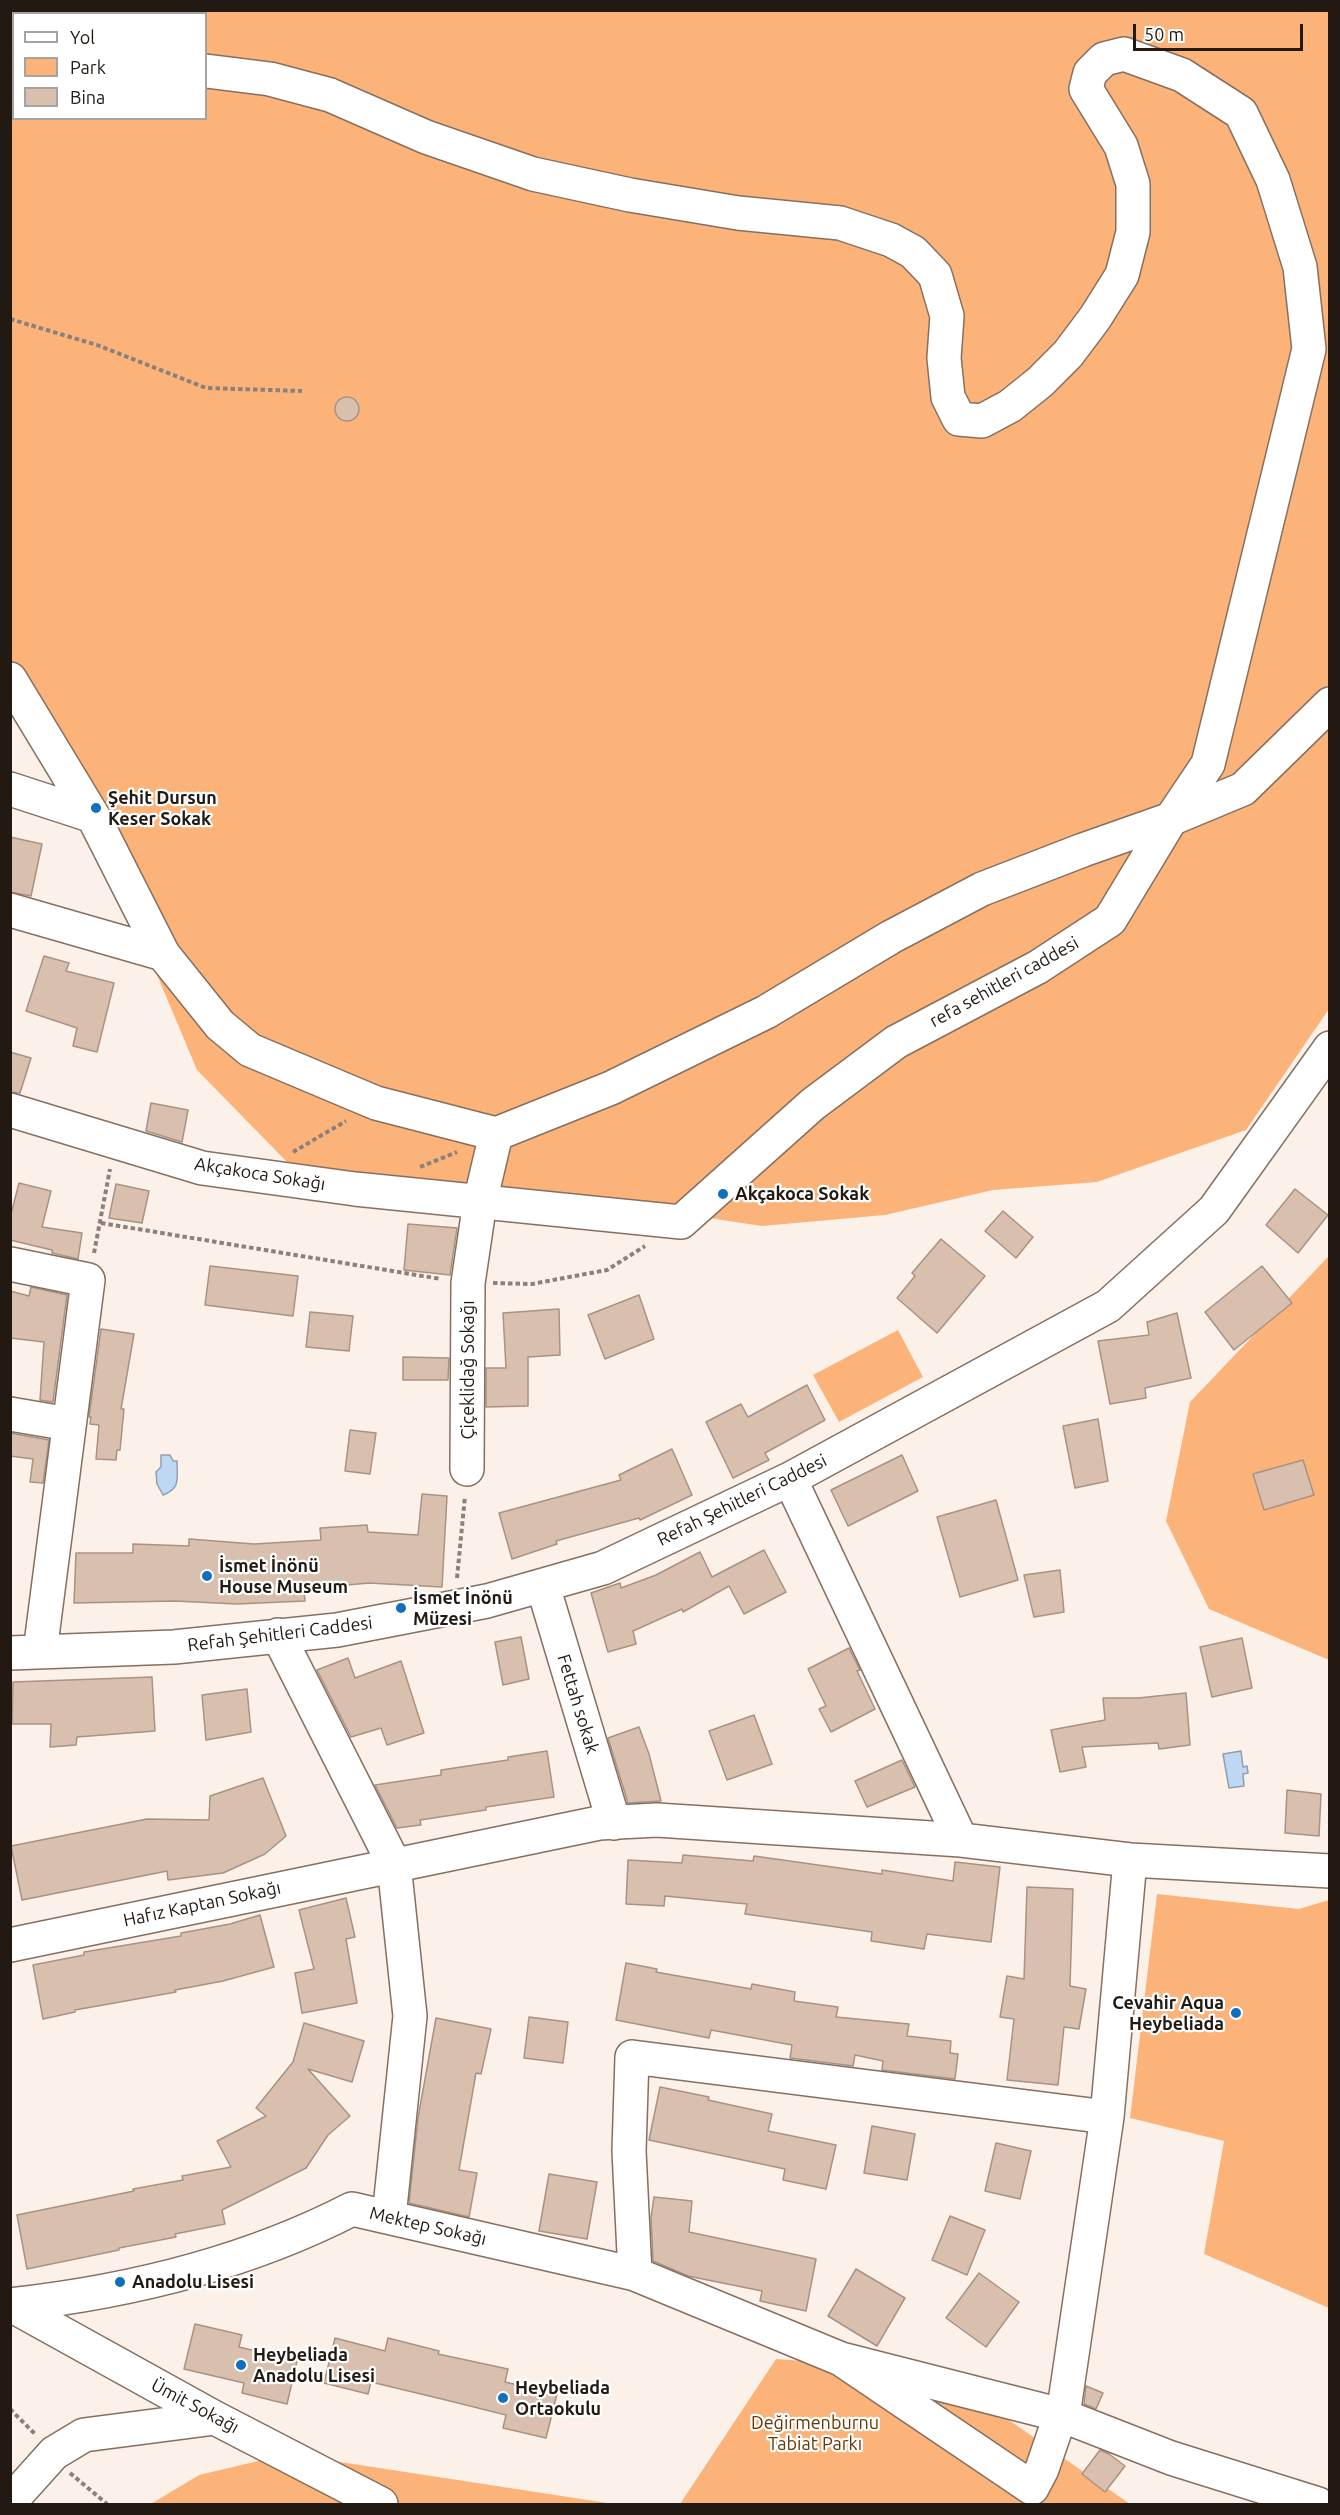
<!DOCTYPE html>
<html>
<head>
<meta charset="utf-8">
<style>
	body { margin:0 }
	#map { position:relative; width:1340px; height:2515px; overflow:hidden; background:#fbf1e9; font-family:Ubuntu,sans-serif }
	canvas { display:block }
	.frame { position:absolute; inset:0; border:12px solid #221913; pointer-events:none }
	.legend { position:absolute; left:12px; top:12px; width:195px; height:108px; box-sizing:border-box; background:#fff; border:2px solid #a7a3a1; margin:0; padding:8px 10px; list-style:none; font-size:18px; color:#221913 }
	.legend li { display:flex; align-items:center; gap:12px; height:30px }
	.legend b { width:30px; border:2px solid #a7a3a1 }
	.scale { position:absolute; left:1133px; top:24px; width:170px; height:27px; box-sizing:border-box; border:3px solid #221913; border-top:0; padding-left:8px; font-size:18px; line-height:21px; white-space:nowrap; color:#221913; -webkit-text-stroke:4px #fff; paint-order:stroke }
</style>
</head>
<body>
<div id="map">
<canvas width="1340" height="2515"></canvas>
<div class="frame"></div>
<ul class="legend">
<li><b style="height:8px;background:#fff"></b>Yol</li>
<li><b style="height:16px;background:#fcb379"></b>Park</li>
<li><b style="height:16px;background:#d9c0ae"></b>Bina</li>
</ul>
<div class="scale">50 m</div>
</div>
<script>
const ctx = document.querySelector('canvas').getContext('2d');
ctx.lineJoin = 'round';
function paint(path, color) { ctx.fillStyle = color; ctx.fill(path, 'evenodd'); }
function strokePath(path, color, width, dash) { ctx.strokeStyle = color; ctx.lineWidth = width; ctx.lineCap = dash ? 'butt' : 'round'; ctx.setLineDash(dash || []); ctx.stroke(path); }
function label(font, color, halo, rows, align = 'center') {
  ctx.font = font + ' Ubuntu,sans-serif'; ctx.lineWidth = 4.5; ctx.setLineDash([]); ctx.textBaseline = 'middle'; ctx.strokeStyle = halo; ctx.fillStyle = color; for (const [text, x, y, turn = 0] of rows) {
    ctx.save(); ctx.translate(x, y); ctx.rotate((+turn || 0) * Math.PI / 180); ctx.textAlign = isNaN(turn) ? turn : align; if (halo) ctx.strokeText(text, 0, 0); ctx.fillText(text, 0, 0); ctx.restore();
  }
}
const green = new Path2D(`
	M11 11H1329V1009L1246 1130 1097 1182 993 1190 885 1215 762 1226 669 1212 534 1200 287 1162 197 1070 123 894 11 715ZM14 14H206V118H14Z
	M1329 1256V1660L1209 1609 1166 1521 1190 1402Z
	M898 1330 923 1377 839 1422 813 1375Z
	M1157 1894 1299 1909 1329 1900V2308L1204 2254 1224 2141 1130 2118Z
	M776 2359 938 2371 1130 2504H680Z
	M288 2454 614 2504H151L199 2475Z`);
const water = new Path2D(`
	M161 1455H170L173 1461H177C177 1479 181 1488 163 1495L157 1484 156 1472 161 1467Z
	M1241 1751 1243 1767 1247 1766 1248 1773 1243 1774 1244 1786 1229 1788 1223 1754Z`);
const building = new Path2D(`
	M335 409a12 12 0 1 1 24 0a12 12 0 1 1-24 0Z
	M10 837 42 844 31 896 10 892Z
	M44 956 69 963 66 971 114 983 97 1052 73 1046 77 1028 26 1011Z
	M10 1052 31 1058 20 1093 10 1092Z
	M151 1103 188 1110 182 1142 146 1131Z
	M19 1183 51 1191 42 1227 82 1233 78 1259 52 1253V1250L10 1240V1218Z
	M116 1184 149 1191 142 1223 109 1218Z
	M1295 1189 1328 1215 1298 1253 1266 1225Z
	M1003 1211 1033 1237 1016 1258 985 1231Z
	M408 1224 457 1228 450 1275 404 1270Z
	M941 1239 985 1276 937 1333 897 1298 915 1276 912 1273Z
	M210 1266 298 1276 293 1316 205 1305Z
	M1262 1266 1292 1303 1234 1350 1205 1312Z
	M31 1287 67 1295 53 1402 40 1400 44 1342 10 1338V1291L29 1296Z
	M639 1295 654 1339 605 1359 588 1315Z
	M559 1309 560 1355 528 1357V1406L486 1407V1368H506L503 1313Z
	M310 1312 353 1316 349 1351 306 1347Z
	M1177 1313 1191 1378 1145 1388 1146 1398 1110 1404 1098 1341 1149 1335 1147 1322Z
	M101 1329 134 1334 121 1409H124L120 1450H117L116 1460 96 1459 99 1425 90 1424 91 1417H89Z
	M403 1357 449 1358 448 1380H403Z
	M807 1385 825 1420 765 1453 769 1460 733 1478 706 1422 741 1404 748 1417Z
	M1098 1419 1108 1481 1075 1488 1063 1426Z
	M350 1430 376 1433 370 1474 345 1471Z
	M10 1433 49 1440 43 1483 30 1482 33 1459 10 1456Z
	M672 1449 692 1495 640 1520 639 1518 556 1541 557 1544 512 1559 499 1513 621 1480 619 1475Z
	M902 1455 918 1491 848 1526 831 1490Z
	M1303 1460 1314 1495 1264 1510 1253 1474Z
	M422 1494 447 1496 442 1587 369 1583 304 1589 305 1601 237 1604 175 1601 74 1603 76 1553H133V1544L189 1546V1539L254 1544 321 1540 320 1528 367 1525 368 1532 418 1535Z
	M996 1500 1018 1580 960 1597 937 1517Z
	M764 1550 786 1592 744 1614 729 1586 683 1612 682 1609 633 1631 636 1644 608 1652 591 1593 620 1583 621 1588 656 1575 700 1552 712 1577Z
	M1060 1570 1064 1612 1034 1617 1024 1575Z
	M521 1637 529 1679 503 1685 495 1642Z
	M1242 1638 1252 1688 1212 1697 1200 1647Z
	M849 1648 860 1670 857 1671 875 1709 831 1732 819 1709 826 1706 808 1669Z
	M348 1658 355 1678 401 1661 424 1733 387 1745 381 1728 351 1737 317 1670Z
	M152 1677 155 1731 77 1737 76 1745 50 1747 51 1724H12L13 1682Z
	M247 1689 251 1732 206 1740 202 1695Z
	M1186 1693 1190 1745 1159 1749 1158 1743 1082 1747 1086 1767 1060 1772 1051 1730 1105 1720 1103 1698H1138Z
	M754 1715 772 1764 727 1780 709 1731Z
	M639 1727 649 1754 661 1801 628 1803 608 1738Z
	M547 1751 554 1797 486 1807V1810L420 1820 421 1825 397 1828 375 1785 441 1775V1770L508 1760V1757Z
	M902 1760 915 1787 867 1807 855 1781Z
	M263 1778 286 1836 265 1854 223 1873 168 1880 167 1871 22 1900 11 1846 147 1819 209 1820 210 1796Z
	M1287 1790 1321 1794 1319 1836 1285 1833Z
	M683 1855 753 1861 754 1856 882 1874V1870L953 1881 955 1862 1000 1867 991 1942 927 1934 924 1949 871 1941 872 1932 745 1914 747 1904 665 1896 664 1906 626 1904 628 1860 682 1863Z
	M1027 1887 1073 1889 1070 1986 1086 1989 1079 2029 1064 2027 1058 2085 1007 2080 1014 2019 1000 2017 1007 1976 1024 1979Z
	M346 1898 355 1937 346 1939 357 2003 302 2013 295 1973 314 1969 299 1910Z
	M260 1915 274 1967 223 1981 175 1990 176 1992 75 2010V2012L43 2019 33 1965 84 1955V1952L181 1936V1933L230 1924Z
	M626 1963 657 1969 656 1972 751 1989 752 1984 795 1992 794 2001 838 2007 836 2017 909 2024 907 2036 951 2041 950 2053 958 2054 955 2079 882 2070 883 2061 855 2055 853 2066 790 2058 792 2045 711 2030 709 2038 616 2020Z
	M529 2017 568 2022 563 2063 524 2058Z
	M436 2018 491 2029 481 2074 476 2073 459 2170 477 2173 469 2217 409 2203 418 2118Z
	M304 2023 364 2041 352 2082 308 2069 350 2116 328 2135 306 2168 222 2210 225 2224 175 2234 176 2237 119 2248V2250L27 2269 17 2215 134 2191 133 2189 183 2180 182 2176 231 2167 217 2141 266 2116 256 2108 293 2062Z
	M660 2087 709 2097 708 2100 772 2114 768 2131 836 2145 826 2189 783 2180 785 2169 649 2140Z
	M872 2126 915 2134 907 2180 864 2173Z
	M996 2143 1031 2151 1020 2199 985 2191Z
	M549 2174 597 2182 587 2239 539 2231Z
	M654 2197 692 2201 689 2232 816 2259 806 2311 760 2301 762 2291 688 2276 653 2261 651 2218Z
	M950 2216 985 2230 967 2275 932 2260Z
	M856 2269 905 2298 877 2346 828 2316Z
	M979 2273 1019 2302 986 2347 946 2318Z
	M195 2324 242 2335 239 2347 297 2361 287 2404 242 2393 244 2383 184 2369Z
	M335 2338 385 2351 388 2338 439 2351 438 2354 508 2369 505 2382 557 2394 546 2438 503 2428 506 2415 450 2401 371 2382 368 2394 324 2383Z
	M1086 2386 1103 2393 1096 2409 1084 2404Z
	M1100 2450 1109 2454 1125 2466 1105 2492 1082 2474Z`);
const path = new Path2D(`
	M10 319 97 345 206 388 302 391
	M293 1152 346 1121
	M420 1167 457 1152
	M101 1223 441 1279
	M94 1253 110 1169
	M493 1283 532 1284 607 1270 645 1246
	M457 1578 465 1496
	M10 2409 35 2434
	M70 2473 107 2504`);
const minor = new Path2D(`
	M10 50H14
	M10 679 93 816 163 954 220 1025 250 1050 376 1103 496 1134 611 1088 766 1012 891 937 982 889 1083 850 1171 819 1208 764 1309 349 1300 267 1273 180 1241 113 1182 75 1124 54 1104 59 1090 73 1086 89 1121 146 1133 184V232L1122 275 1095 318 1068 354 1040 382 1010 406 982 421 959 419 948 397 944 358 947 316 935 275 913 252 891 240 840 223 738 213 630 195 533 174 426 137 330 95 270 79 206 71
	M10 789 93 816
	M10 910 163 954
	M10 1110 202 1168 355 1189 681 1222 813 1104 896 1042 1038 967 1110 920 1171 819 1243 789 1330 704
	M10 1264 88 1280 40 1652
	M10 1414 69 1424
	M467 1469 468 1283 480 1202 496 1134
	M790 1479 961 1840 1130 1860 1107 2117 1065 2402 1042 2469 1032 2488 841 2359
	M543 1586 614 1823
	M278 1635 394 1864 410 2016 389 2217
	M10 1653 174 1647 337 1630 487 1601 603 1568 790 1479 1108 1306 1214 1210 1330 1048
	M1130 1860 1330 1871
	M10 1945 599 1823 657 1820 961 1840
	M635 2274 629 2151 632 2057 1107 2117
	M10 2305C128 2292 247 2263 352 2209L635 2274 841 2359 1061 2415 1171 2458 1318 2504
	M11 2305 215 2418 381 2504
	M10 2502 54 2453 84 2435 215 2418`);
const markers = [
	[96,808,6,"#1070bd"],
	[723,1194,6,"#1070bd"],
	[207,1576,6,"#1070bd"],
	[401,1608,6,"#1070bd"],
	[1236,2013,6,"#1070bd"],
	[120,2282,6,"#1070bd"],
	[241,2365,6,"#1070bd"],
	[503,2398,6,"#1070bd"]
];
const poiNames = [
	["Şehit Dursun",108,798],
	["Keser Sokak",108,819],
	["Akçakoca Sokak",735,1194],
	["İsmet İnönü",219,1566],
	["House Museum",219,1587],
	["İsmet İnönü",413,1598],
	["Müzesi",413,1619],
	["Cevahir Aqua",1224,2003,"right"],
	["Heybeliada",1224,2024,"right"],
	["Anadolu Lisesi",132,2282],
	["Heybeliada",253,2355],
	["Anadolu Lisesi",253,2376],
	["Heybeliada",515,2388],
	["Ortaokulu",515,2409]
];
const streetNames = [
	["refa sehitleri caddesi",1004,982,-29],
	["Akçakoca Sokağı",260,1174,9],
	["Çiçeklidağ Sokağı",468,1370,-90],
	["Refah Şehitleri Caddesi",742,1500,-26],
	["Refah Şehitleri Caddesi",280,1634,-7],
	["Fettah sokak",578,1704,73],
	["Hafız Kaptan Sokağı",202,1904,-12],
	["Mektep Sokağı",428,2226,13],
	["Ümit Sokağı",195,2406,28]
];
const parkNames = [
	["Değirmenburnu",815,2423],
	["Tabiat Parkı",815,2444]
];
paint(green, '#fcb379');
paint(water, '#bed8f4');
strokePath(water, '#8f9fb0', 1.5);
paint(building, '#d9c0ae');
strokePath(building, '#a99281', 1.5);
strokePath(minor, '#866f5f', 36);
strokePath(path, '#8b817a', 4, [4.5, 3]);
strokePath(minor, '#fff', 33);
for (const [x, y, r, color] of markers) { const dot = new Path2D(); dot.arc(x, y, r, 0, 2 * Math.PI); ctx.fillStyle = color; ctx.fill(dot); strokePath(dot, '#fff', 2); }
label('bold 18px', '#221913', '#fff', poiNames, 'left');
label('18px', '#221913', '#fff', streetNames);
label('18px', '#673602', '#fff', parkNames);
</script>
</body>
</html>
